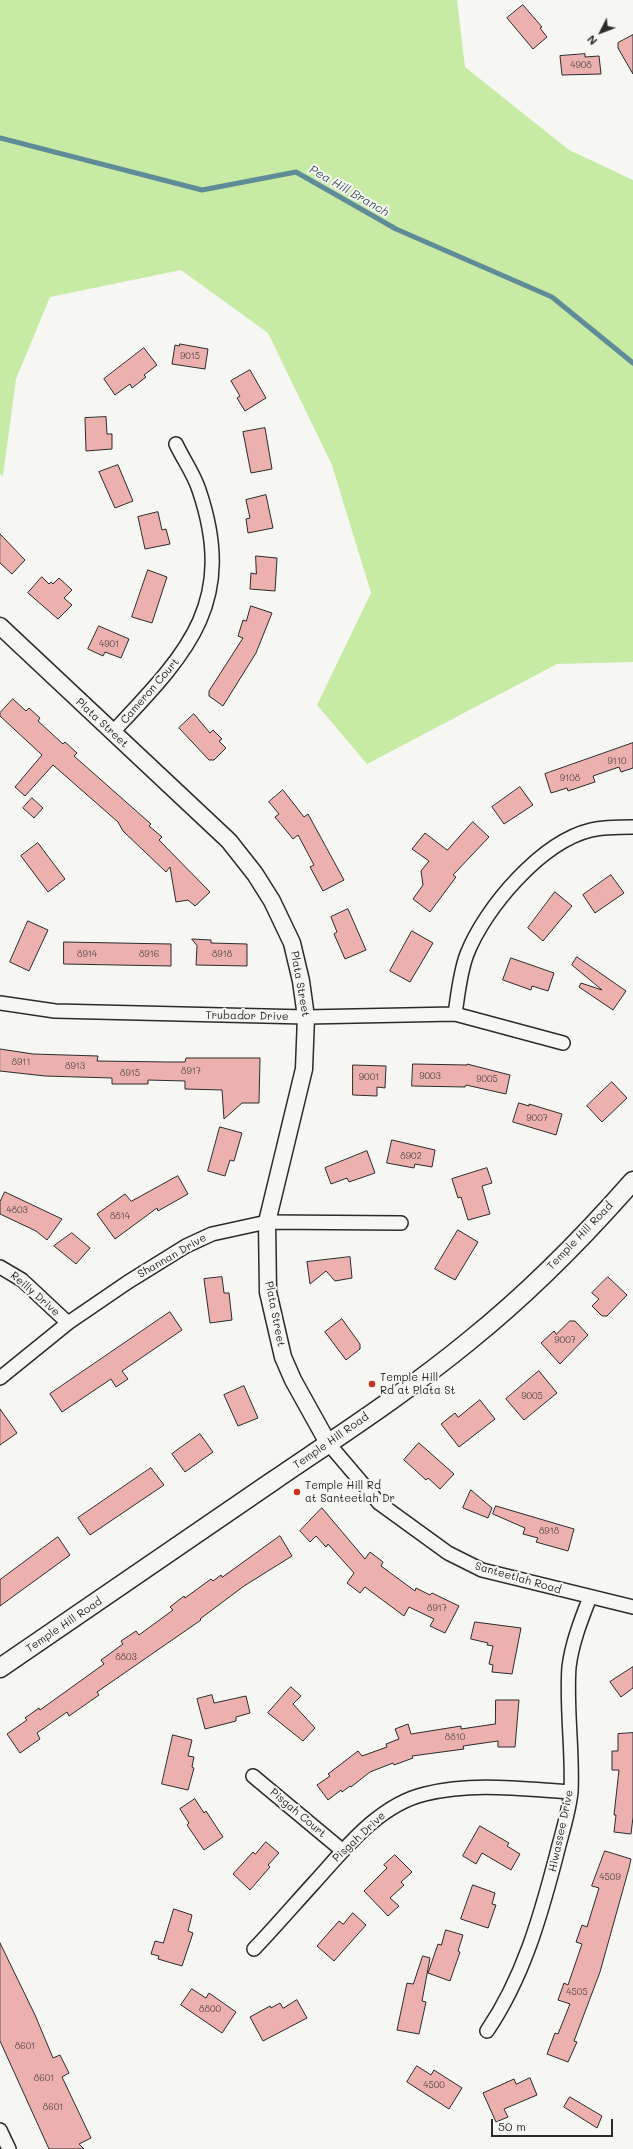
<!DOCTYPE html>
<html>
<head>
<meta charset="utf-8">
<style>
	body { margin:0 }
	#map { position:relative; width:633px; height:2149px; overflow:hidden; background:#f6f6f2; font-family:Mali,sans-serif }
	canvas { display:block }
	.north { position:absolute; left:581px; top:12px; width:40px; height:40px; -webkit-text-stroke:3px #f6f6f2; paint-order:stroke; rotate:228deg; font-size:11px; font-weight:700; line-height:16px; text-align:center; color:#2b2b2b }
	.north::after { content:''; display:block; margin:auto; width:14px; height:18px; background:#2b2b2b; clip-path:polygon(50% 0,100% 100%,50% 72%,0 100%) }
	.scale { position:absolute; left:491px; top:2119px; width:122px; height:18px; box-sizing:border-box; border:2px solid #2b2b2b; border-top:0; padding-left:5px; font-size:12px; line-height:14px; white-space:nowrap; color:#2b2b2b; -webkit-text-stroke:3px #f6f6f2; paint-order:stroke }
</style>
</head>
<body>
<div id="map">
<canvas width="633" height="2149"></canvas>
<div class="north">N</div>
<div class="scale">50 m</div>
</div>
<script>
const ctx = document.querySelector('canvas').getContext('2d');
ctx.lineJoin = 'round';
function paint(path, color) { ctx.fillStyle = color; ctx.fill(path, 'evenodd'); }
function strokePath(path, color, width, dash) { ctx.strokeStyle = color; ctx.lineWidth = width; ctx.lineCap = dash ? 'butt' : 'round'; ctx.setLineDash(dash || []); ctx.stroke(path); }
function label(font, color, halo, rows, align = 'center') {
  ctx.font = font + ' Mali,sans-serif'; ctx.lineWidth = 4; ctx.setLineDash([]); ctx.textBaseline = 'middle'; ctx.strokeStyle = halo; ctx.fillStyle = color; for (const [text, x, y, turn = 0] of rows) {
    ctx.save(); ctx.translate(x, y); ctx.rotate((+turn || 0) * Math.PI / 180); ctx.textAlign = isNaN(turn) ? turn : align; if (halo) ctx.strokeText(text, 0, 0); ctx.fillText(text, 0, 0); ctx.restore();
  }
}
const green = new Path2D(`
	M0 0H457L465 67 569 150 633 180V662L557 664 367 764 317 705 371 593 332 465 268 333 181 270 50 297 16 379 3 476 0 474Z`);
const stream = new Path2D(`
	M0 138 202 190 296 172 396 229 552 297 633 363`);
const building = new Path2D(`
	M523 5 542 27 540 28 547 37 533 49 507 18Z
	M633 35V74L618 48V43Z
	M585 54V57L599 56 601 74 562 75 560 56Z
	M180 344 208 349 205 369 172 364 175 345 179 346Z
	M144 348 157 365 144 375 146 377 132 388 130 384 115 395 104 379Z
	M250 370 266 398 245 411 237 398 240 396 231 381Z
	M106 417 107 434H112V449L86 451 85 418Z
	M265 428 272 469 251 473 243 432Z
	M118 465 133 501 115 508 99 472Z
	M266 495 273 528 248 533 246 519 250 518 246 500Z
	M158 512 162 530 166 529 170 544 145 549 138 517Z
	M0 534 25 560 12 574 0 563Z
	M256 556 277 558 275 591 250 589 251 573 256 574Z
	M148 570 167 577 152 623 132 617Z
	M42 577 49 584 51 582 53 584 59 578 72 590 64 598 72 605 58 619 28 593Z
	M251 606 272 613 256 653 223 706 209 696V691L243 638 238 636 243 620 246 621Z
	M99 626 129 639 121 658 105 652 103 656 88 649Z
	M13 699 26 711 29 708 40 718 38 721 63 744 65 742 77 753 74 756 151 824 149 826 162 837 159 840 210 892 195 906 188 900 176 902 170 867 166 872 123 831 118 822 53 765 25 796 15 787 42 755 0 716V713Z
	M194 714 210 733 213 730 222 739 219 741 226 748 214 760H209L179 728Z
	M633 743V768L621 772 619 767 593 776 595 782 568 791 567 788 551 793 545 774Z
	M520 787 533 805 504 824 492 807Z
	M283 790 304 817 308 814 344 880 323 891 310 867 314 865 298 835 293 839 275 817 279 814 269 802Z
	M32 798 43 808 34 818 23 808Z
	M473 822 489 837 453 875 456 877 430 912 413 899 423 885 421 871 429 861 412 849 425 833 447 850Z
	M38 843 65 879 48 892 21 856Z
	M611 875 624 893 595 913 583 895Z
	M555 892 572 906 543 941 528 928Z
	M348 909 366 950 345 959 334 934 337 932 331 917Z
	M28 921 48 930 29 971 10 962Z
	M412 931 433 943 410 982 390 971Z
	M192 939 211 940V943L247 944V966L196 965 197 946Z
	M64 942 171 944V966L64 964Z
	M577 957 626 991 613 1010 579 987 581 983 602 990 572 965Z
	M511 958 554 973 548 991 532 986 531 990 503 980Z
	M0 1049 33 1054 98 1056 97 1061 169 1062H185L186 1058H260L259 1103H242L224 1119 222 1090 185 1089V1081L148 1080V1084H112V1078L45 1076 0 1071Z
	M413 1064 467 1065V1064L510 1075 506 1094 466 1085 465 1087 412 1086Z
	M353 1065 386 1066 385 1088 377 1087V1096L353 1095Z
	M612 1082 627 1098 602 1122 587 1106Z
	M519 1103 529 1106V1104L562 1114 556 1135 513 1122Z
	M220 1127 242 1133 234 1161 230 1160 225 1176 208 1171Z
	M392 1140 435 1150 432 1167 415 1164 414 1168 387 1163Z
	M367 1151 375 1173 349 1182 347 1178 331 1184 325 1168Z
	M487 1168 492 1183 482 1186 490 1214 468 1220 461 1197 458 1198 452 1179Z
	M178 1176 188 1194 158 1211 157 1208 115 1239 97 1214 125 1194 131 1201Z
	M5 1192 62 1219 47 1240 36 1231 0 1214V1202Z
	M458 1230 478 1242 455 1280 435 1269Z
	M72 1233 90 1248 76 1264 54 1246Z
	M350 1257 352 1278 335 1281 326 1271 310 1284 307 1262Z
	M222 1277 224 1293H229L232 1320 210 1323 204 1279Z
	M608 1277 627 1295 607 1316H602L592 1306 599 1299 592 1293Z
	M170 1312 182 1330 122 1371 128 1379 116 1387 111 1379 62 1412 50 1394Z
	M342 1319 360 1344V1349L346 1360 325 1332Z
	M570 1321H575L588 1335 560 1364 541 1343 554 1331 556 1334Z
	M539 1371 557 1393 524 1420 506 1399Z
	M244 1386 258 1418 238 1426 224 1395Z
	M480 1400 495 1419 459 1447 441 1424 455 1413 458 1417Z
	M0 1409 17 1433 0 1445Z
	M200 1434 213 1452 185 1472 172 1454Z
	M419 1443 454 1474 440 1489 428 1478 426 1480 404 1460Z
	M151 1468 164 1485 90 1535 78 1518Z
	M471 1490 492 1508 488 1518 463 1508Z
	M496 1506 574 1529 568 1551 536 1542 538 1538 523 1534 525 1528 493 1514Z
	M322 1508 365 1559 370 1552 383 1562 381 1566 415 1591 416 1588 430 1595 432 1593 459 1606 445 1633 430 1626 434 1619 409 1607 404 1616 365 1587 360 1593 347 1583 354 1573 328 1544 326 1547 316 1536 310 1542 300 1531Z
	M280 1536 292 1556 244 1586 200 1619 201 1620 97 1692 99 1695 69 1716 67 1712 37 1733 40 1739 20 1753 7 1734 27 1720 25 1718 39 1708 40 1710 104 1664 101 1660 123 1644 121 1641 136 1631 139 1635 173 1610 170 1607 184 1596 185 1598 211 1579 213 1581 221 1575 222 1577Z
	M58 1537 70 1555 0 1606V1580Z
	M475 1622 521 1628 512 1674 492 1672 493 1665 489 1664 493 1646 487 1645 488 1643 471 1639Z
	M633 1667V1688L621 1697 610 1682Z
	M291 1687 301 1696 293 1704 315 1728 303 1741 268 1713Z
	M212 1695 214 1703 246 1696 250 1713 236 1717V1721L205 1729 197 1699Z
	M496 1700H519L515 1747H498V1741L463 1746 464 1749 412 1756 413 1758 394 1765 393 1763 370 1772 351 1787 350 1786 342 1792 341 1790 328 1800 317 1785 330 1776 328 1774 358 1751 362 1756 387 1747 386 1744 399 1739 395 1729 408 1724 411 1734 461 1726V1729L495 1724Z
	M633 1733V1817L631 1834 614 1832 616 1815H614L619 1770H612V1751H618V1734Z
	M173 1735 192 1740 188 1756 194 1757 192 1767 194 1768 188 1790 162 1784Z
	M195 1799 204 1813 206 1811 223 1837 204 1850 187 1825 189 1823 180 1809Z
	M480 1826 509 1843 507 1846 520 1854 511 1870 482 1853 476 1864 463 1856Z
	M266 1842 279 1853 268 1865 270 1867 250 1890 233 1874 253 1852 255 1854Z
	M605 1851 631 1859 629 1868 600 1972 574 2041 577 2042 568 2062 547 2054 555 2033 558 2034 570 2004 558 2000 564 1983 568 1985 582 1944 576 1942 582 1925 587 1927 599 1888 592 1886Z
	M395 1855 412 1872 401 1882 404 1885 390 1898 399 1906 388 1916 364 1891 387 1868 384 1865Z
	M473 1885 495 1893 492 1904 496 1905 488 1928 461 1919Z
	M174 1909 192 1915 188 1931 193 1933 182 1966 158 1959 159 1956 151 1954 155 1941 163 1943Z
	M353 1913 366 1925 334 1961 317 1946 339 1921 343 1924Z
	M446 1930 463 1935 458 1951 460 1952 450 1981 428 1973 438 1944 441 1945Z
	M0 1943 35 2015 53 2058 60 2055 69 2073 62 2077 91 2138 79 2144 84 2149H49L0 2041Z
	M423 1956 430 1958 422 2001 426 2002 419 2034 397 2030 407 1983 413 1984Z
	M192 1989 206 1998 209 1993 236 2012 222 2033 181 2005Z
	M297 2000 307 2018 263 2041 250 2017 270 2006 271 2008 280 2003 283 2008Z
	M417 2066 431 2075 434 2070 462 2088 449 2109 407 2082Z
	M530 2078 537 2095 504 2109 508 2117 496 2122 483 2093 514 2079 516 2084Z
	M570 2097 602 2116 597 2128 564 2107Z`);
const minor = new Path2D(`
	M112 733C185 655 238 605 199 490 194 474 183 459 176 444
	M0 1003 55 1011 306 1017 455 1014 563 1043
	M455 1014C458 994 460 972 467 954 485 908 541 842 591 830 604 827 619 827 633 827
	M0 1267 22 1280 68 1323
	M0 1378 68 1323 128 1282 186 1246 212 1234 267 1222 401 1223
	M328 1443 379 1503 448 1553 482 1570 633 1607
	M253 1776 343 1851
	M254 1949C274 1928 293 1906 313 1884 344 1850 378 1805 425 1794 473 1782 523 1789 571 1792
	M487 2031C523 1978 540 1918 556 1857 561 1836 569 1813 571 1792 573 1750 566 1708 569 1667 572 1643 581 1620 590 1597
	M0 2130 9 2149`);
const tertiary = new Path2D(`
	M0 626 229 841 255 874 272 901 292 943 301 981 306 1017 304 1069 267 1222 268 1292 283 1357 293 1380 328 1443`);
const secondary = new Path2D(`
	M0 1668C91 1606 182 1544 273 1481 339 1436 407 1392 469 1341 529 1293 583 1238 633 1181`);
const markers = [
	[372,1384,4,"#c8321e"],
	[297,1492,4,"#c8321e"]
];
const numberNames = [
	["4908",581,65],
	["9015",190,356],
	["4901",109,644],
	["9110",617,761],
	["9108",570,778],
	["8914",87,954],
	["8916",149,954],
	["8918",222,954],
	["8911",21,1062],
	["8913",75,1066],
	["8917",191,1071],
	["8915",130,1073],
	["9003",430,1076],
	["9001",369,1077],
	["9005",487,1079],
	["9007",537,1118],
	["8902",411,1156],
	["4803",17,1210],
	["8814",120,1216],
	["9007",565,1340],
	["9005",532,1396],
	["8918",549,1531],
	["8917",437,1608],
	["8803",126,1657],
	["8810",455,1737],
	["4509",610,1877],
	["4505",577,1992],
	["8800",210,2009],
	["8601",25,2046],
	["8601",44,2078],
	["4500",434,2085],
	["8601",53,2107]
];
const streetNames = [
	["Cameron Court",150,691,-49],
	["Plata Street",102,723,43],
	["Plata Street",300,984,80],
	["Trubador Drive",247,1016,1],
	["Temple Hill Road",580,1236,-46],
	["Shannan Drive",172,1256,-30],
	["Reilly Drive",35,1294,41],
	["Plata Street",275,1314,79],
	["Temple Hill Road",331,1441,-35],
	["Santeetlah Road",518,1578,16],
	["Temple Hill Road",64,1625,-34],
	["Pisgah Court",298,1813,40],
	["Hiwassee Drive",561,1831,-78],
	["Pisgah Drive",359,1837,-43]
];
const poiNames = [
	["Temple Hill",380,1378],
	["Rd at Plata St",380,1391],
	["Temple Hill Rd",305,1486],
	["at Santeetlah Dr",305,1499]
];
const waterNames = [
	["Pea Hill Branch",349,191,30]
];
paint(green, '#c7eba5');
strokePath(stream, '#608c99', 5);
paint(building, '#ecb1af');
strokePath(building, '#2b2b2b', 1);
strokePath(minor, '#2b2b2b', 16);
strokePath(tertiary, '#2b2b2b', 19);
strokePath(secondary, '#2b2b2b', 21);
strokePath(minor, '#f6f6f2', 13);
strokePath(tertiary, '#f6f6f2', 16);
strokePath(secondary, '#f6f6f2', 18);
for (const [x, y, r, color] of markers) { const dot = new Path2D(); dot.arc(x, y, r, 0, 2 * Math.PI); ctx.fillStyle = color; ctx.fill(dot); strokePath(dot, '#f6f6f2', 1.5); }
label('9px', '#5b4c4c', null, numberNames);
label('11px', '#2b2b2b', '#f6f6f2', streetNames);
label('11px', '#2b2b2b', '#f6f6f2', poiNames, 'left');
label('italic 12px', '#455c62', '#f6f6f2', waterNames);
</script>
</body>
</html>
